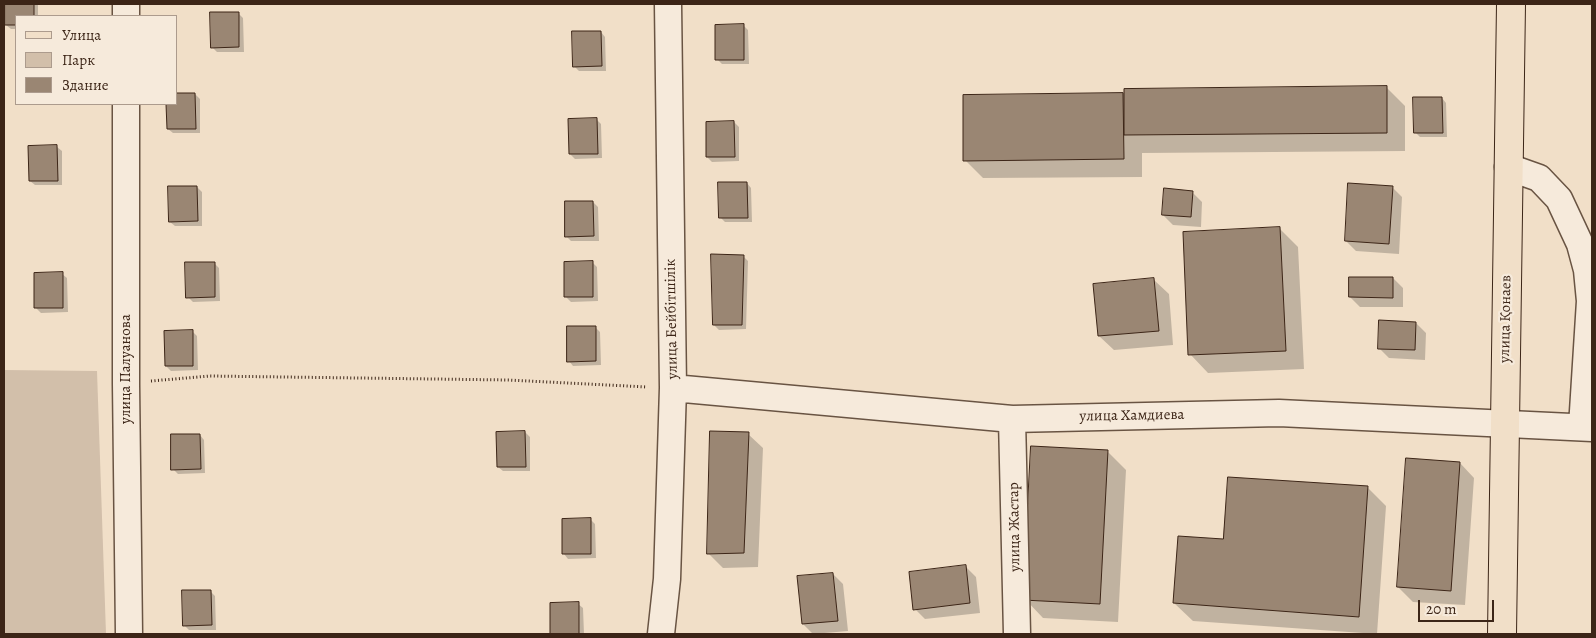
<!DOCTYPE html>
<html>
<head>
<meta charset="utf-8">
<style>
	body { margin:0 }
	#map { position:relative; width:1596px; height:638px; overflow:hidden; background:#f1dfc8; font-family:Alegreya,serif }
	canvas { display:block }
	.frame { position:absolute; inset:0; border:5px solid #3c2517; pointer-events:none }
	.legend { position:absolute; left:15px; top:15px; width:162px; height:90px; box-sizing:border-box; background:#f6eadb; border:1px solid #ac9b8d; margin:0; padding:6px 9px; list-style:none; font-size:15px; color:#3c2517 }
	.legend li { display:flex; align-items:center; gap:10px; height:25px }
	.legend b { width:25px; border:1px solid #ac9b8d }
	.scale { position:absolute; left:1418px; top:600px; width:76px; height:22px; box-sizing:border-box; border:2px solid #3c2517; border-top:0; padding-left:6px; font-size:15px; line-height:18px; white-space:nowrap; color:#3c2517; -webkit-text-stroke:4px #f6eadb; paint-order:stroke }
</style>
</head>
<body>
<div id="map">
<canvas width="1596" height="638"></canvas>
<div class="frame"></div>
<ul class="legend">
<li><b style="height:6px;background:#f1dfc8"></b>Улица</li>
<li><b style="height:14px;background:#d2bfaa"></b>Парк</li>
<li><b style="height:14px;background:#9a8673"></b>Здание</li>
</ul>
<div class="scale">20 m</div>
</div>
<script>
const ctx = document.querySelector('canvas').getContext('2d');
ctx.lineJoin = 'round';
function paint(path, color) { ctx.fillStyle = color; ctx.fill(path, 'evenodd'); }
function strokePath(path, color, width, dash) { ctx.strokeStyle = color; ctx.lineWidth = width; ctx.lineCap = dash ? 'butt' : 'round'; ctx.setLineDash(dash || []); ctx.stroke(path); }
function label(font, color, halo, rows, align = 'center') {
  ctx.font = font + ' Alegreya,serif'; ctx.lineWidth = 4.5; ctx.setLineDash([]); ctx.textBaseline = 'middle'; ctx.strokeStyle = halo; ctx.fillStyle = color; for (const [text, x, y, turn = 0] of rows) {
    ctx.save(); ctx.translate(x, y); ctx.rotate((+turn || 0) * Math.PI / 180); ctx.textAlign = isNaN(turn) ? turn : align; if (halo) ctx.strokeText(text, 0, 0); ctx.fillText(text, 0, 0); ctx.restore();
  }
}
const green = new Path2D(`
	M4 370 97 371 106 634H4Z`);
const shadow = new Path2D(`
	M6 4H38V16H16V29H11L6 25Z
	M238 13 243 18 244 52H217L212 47Z
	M743 25 748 30 749 64H722L717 59Z
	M601 32 605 37 606 71H579L574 66Z
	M1386 87 1405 106V151L1142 153V177L983 178 965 160 964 96Z
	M195 94 200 99V133H173L168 129V104H176Z
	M1442 98 1446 103 1447 137H1420L1415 132Z
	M597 120 601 124 602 158 575 159 570 154Z
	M734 122 739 127V161L712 162 707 157Z
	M57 147 62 151V185H35L30 181Z
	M747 183 751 188 752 222H725L720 217Z
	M197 187 202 192V226H175L170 222Z
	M1392 187 1402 197 1399 254 1356 251 1346 241Z
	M1192 192 1202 202 1201 227 1173 225 1163 215Z
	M593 202 598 207 599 241H571L566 236Z
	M1280 229 1298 247 1304 369 1208 373 1190 354Z
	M743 256 748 261 746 329 719 330 714 325Z
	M592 262 597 267 598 301 571 302 566 297Z
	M214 263 219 268 220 301 193 302 188 297Z
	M62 274 67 278 68 312 41 313 36 308Z
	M1393 278 1403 288V307H1360L1350 297Z
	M1154 280 1169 294 1173 345 1114 350 1099 336Z
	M1416 323 1426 333 1425 360 1389 358 1379 348Z
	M595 327 600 332 601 365 573 366 569 361Z
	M192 331 197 336 198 370 171 371 166 366Z
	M525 432 530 437V471H503L498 467Z
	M748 434 763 448 758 567 723 568 708 553Z
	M200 435 204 440 205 473 178 474 173 469Z
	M1108 452 1126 470 1118 622 1043 618 1025 599Z
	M1460 463 1474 478 1465 605 1413 602 1398 587Z
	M1368 488 1386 506 1377 634 1193 621 1174 603 1224 540Z
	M590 519 595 524 596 558 568 559 564 554Z
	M966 567 976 577 980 613 925 619 915 609Z
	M833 574 843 584 848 631 813 634 803 624Z
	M210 591 215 596 216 630H189L184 625Z
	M551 604H578L583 608 584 634H552Z`);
const building = new Path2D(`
	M5 4H34V16H16V25H5Z
	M210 12H239V47L211 48Z
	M744 24V60H715V25Z
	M572 31H601L602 66 573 67Z
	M1387 86V133L1124 135V89Z
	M176 93H195L196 129H167L166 104H176Z
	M1123 93 1124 159 963 161V95Z
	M1413 97H1442L1443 133H1414Z
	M597 118 598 154H569L568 119Z
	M734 121 735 157H706V122Z
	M57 145 58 181H29L28 146Z
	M718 182H747L748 218H719Z
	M1348 183 1393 186 1389 244 1345 241Z
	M168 186H197L198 221 169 222Z
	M1164 188 1193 191 1191 217 1162 215Z
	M565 201H593L594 236 565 237Z
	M1280 227 1286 351 1188 355 1183 232Z
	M711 254 744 255 742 325H713Z
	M593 261V297H564V262Z
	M185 262H215V297L186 298Z
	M63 272V308H34V273Z
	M1349 277H1393V298L1349 297Z
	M1154 278 1159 331 1098 336 1093 284Z
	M1379 320 1416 322 1415 350 1378 349Z
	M567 326H596V361L567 362Z
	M193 330V366H165L164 331Z
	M525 431 526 467H497L496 432Z
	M710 431 749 432 744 553 707 554Z
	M171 434H200L201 469 171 470Z
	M1031 446 1108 450 1100 604 1023 600Z
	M1406 458 1460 462 1451 591 1397 587Z
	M1228 477 1368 486 1359 617 1173 603 1178 536 1223 539Z
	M591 518V554H562V519Z
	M966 565 970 603 913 610 909 572Z
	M833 573 838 621 802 624 797 576Z
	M182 590H211L212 625 183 626Z
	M579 602V634H550V603Z`);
const path = new Path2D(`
	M151 381 210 376 508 380 647 387`);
const minor = new Path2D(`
	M126 4V16
	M126 104V384L129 634
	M1508 167 1539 178 1559 199 1580 244 1587 270 1590 301 1582 427
	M673 388 1012 419 1279 413 1592 428
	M1012 419 1017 634
	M661 634 667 579 673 388 668 4`);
const major = new Path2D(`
	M1502 634 1511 4`);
const streetNames = [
	["улица Бейбітшілік",672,319,-91],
	["улица Қонаев",1506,319,-89],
	["улица Палуанова",126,369,-90],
	["улица Хамдиева",1132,416,-1],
	["улица Жастар",1015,527,-91]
];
paint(green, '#d2bfaa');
paint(shadow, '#0003');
paint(building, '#9a8673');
strokePath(building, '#3c2517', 1);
strokePath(minor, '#695443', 29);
strokePath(major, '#3c2517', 30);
strokePath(path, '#3c2517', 3, [1, 2.5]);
strokePath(minor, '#f6eadb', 26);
strokePath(major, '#f1dfc8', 28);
label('15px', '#3c2517', '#f6eadb', streetNames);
</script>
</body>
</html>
